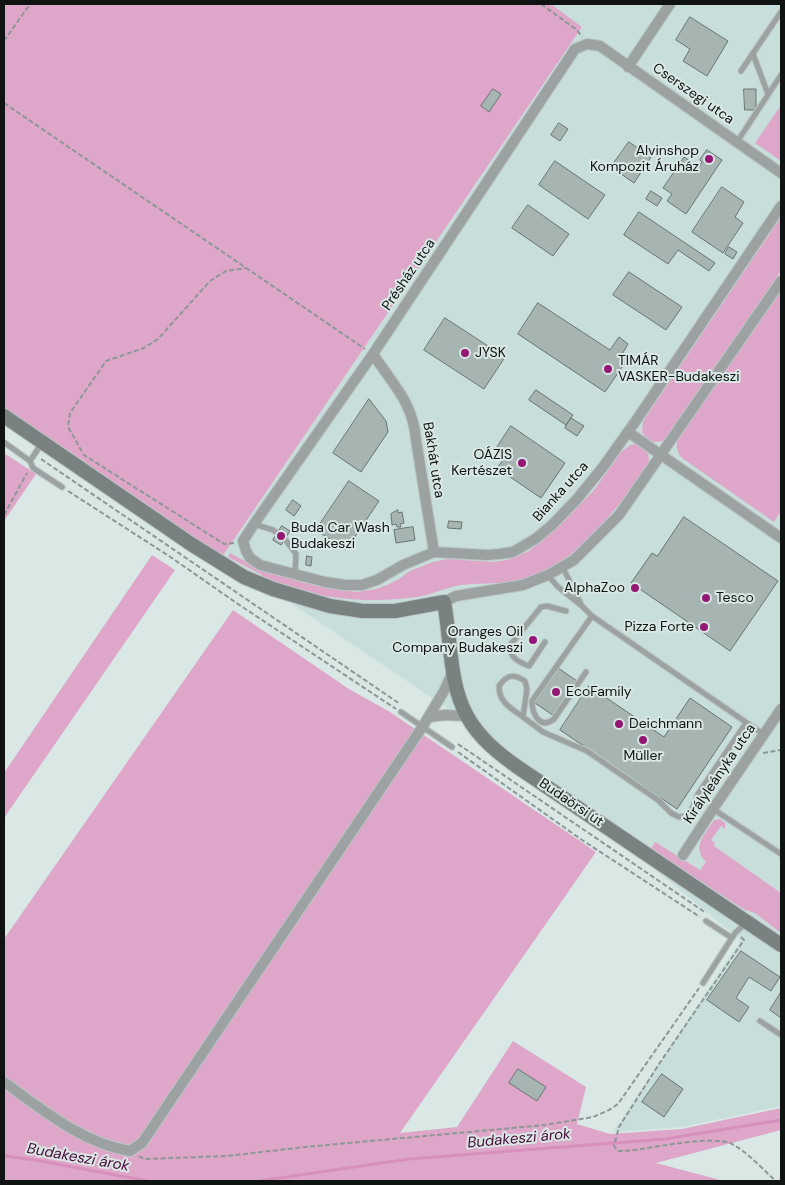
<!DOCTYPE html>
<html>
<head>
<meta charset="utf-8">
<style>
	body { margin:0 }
	#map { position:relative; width:785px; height:1185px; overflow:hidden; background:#d9e7e5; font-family:"DM Sans",sans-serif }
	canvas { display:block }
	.frame { position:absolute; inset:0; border:5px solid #0f1413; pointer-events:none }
</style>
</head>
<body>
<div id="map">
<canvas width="785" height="1185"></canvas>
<div class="frame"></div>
</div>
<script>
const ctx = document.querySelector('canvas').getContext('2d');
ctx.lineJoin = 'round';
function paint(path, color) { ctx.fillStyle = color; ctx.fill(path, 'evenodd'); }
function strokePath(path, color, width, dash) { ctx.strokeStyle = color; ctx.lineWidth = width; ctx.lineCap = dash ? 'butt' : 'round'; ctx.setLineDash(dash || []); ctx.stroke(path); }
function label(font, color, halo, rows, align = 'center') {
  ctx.font = font + ' "DM Sans",sans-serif'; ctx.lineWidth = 4; ctx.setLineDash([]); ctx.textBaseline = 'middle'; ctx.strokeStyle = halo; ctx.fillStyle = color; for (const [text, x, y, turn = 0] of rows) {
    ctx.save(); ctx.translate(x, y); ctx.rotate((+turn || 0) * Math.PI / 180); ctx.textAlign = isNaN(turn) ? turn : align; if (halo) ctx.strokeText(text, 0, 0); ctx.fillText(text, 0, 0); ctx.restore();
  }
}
const built = new Path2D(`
	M551 4H781V105L756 143 781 161V1106L682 1127 613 1132 741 940 504 746 222 557 582 27Z`);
const green = new Path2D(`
	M4 4H551L582 27 222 557 4 410Z
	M781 105V161L755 143Z
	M781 217V271L668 438C658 445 648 443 642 432L643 421Z
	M780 291 781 511 774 522 682 458C676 451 675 445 679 436Z
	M636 444C649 447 651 458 647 469 619 505 572 568 526 580 505 585 483 582 462 585 447 587 433 594 418 597 382 602 344 601 309 593 293 590 277 584 261 579L262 575 228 557 230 553 265 572 314 585 357 592 376 589 387 585 399 579 410 571 433 562 448 559 493 562 507 560 529 551 559 526 594 490 621 452 630 445Z
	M4 453 36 474 4 521Z
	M152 555 175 570 4 818V773Z
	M233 610 349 689 390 712 415 729 596 852 400 1133 457 1127 513 1041 586 1087 577 1124 610 1134 682 1129 781 1108V1130L656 1163 724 1181H4V939Z
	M720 819 725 823V829L721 826 711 840 715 843 714 846 781 893V933L755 913 745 910 651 849 655 842 700 870 706 862C691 846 705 835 714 820Z`);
const stream = new Path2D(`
	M4 1156 35 1160 148 1181
	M259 1181 409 1159 665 1139 781 1120`);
const building = new Path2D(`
	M690 17 728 41 707 76 683 61 690 49 676 40Z
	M493 89 501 94 489 112 481 106Z
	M744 89H756V110H745Z
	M559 123 568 129 560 141 551 135Z
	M629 142 651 157 634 183 611 167Z
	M707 150 722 160 686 214 667 201 672 194 663 188 684 157 699 167 702 162 700 160Z
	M555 161 605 195 588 219 539 185Z
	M722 187 744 202 735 217 743 223 723 253 692 232Z
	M651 191 662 198 657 206 646 199Z
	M528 205 569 234 553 256 512 228Z
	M639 212 715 263 709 271 678 250 668 264 624 235Z
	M729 247 737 252 733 259 725 254Z
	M629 272 682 307 666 330 613 295Z
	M538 303 610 350 619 337 628 344 621 356 627 360 605 392 518 334Z
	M445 318 505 357 484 389 424 350Z
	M536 390 573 415 566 425 529 400Z
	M369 399 386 421 388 432 361 472 333 453Z
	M571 418 584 426 577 436 565 428Z
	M511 426 565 463 541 498 497 468 506 456 496 449Z
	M349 481 379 501 346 550 316 530Z
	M293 500 301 506 294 516 286 510Z
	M398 510V513L402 512 404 523 400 524 401 527H397L396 524 392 525 391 514Z
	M684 517 778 581 730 651 631 583 652 553 657 556Z
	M449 521 462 522 461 529 448 528Z
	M282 526 290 531 281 545 273 540Z
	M413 527 415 540 396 543 394 530Z
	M307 556 312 557 311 566 306 565Z
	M558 668 577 681 554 716 535 703Z
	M589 686 664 737 690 698 732 727 677 809 560 730Z
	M741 951 780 977 771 991 749 977 736 998 749 1007 739 1022 707 1000Z
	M781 992V1018L770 1010Z
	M518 1069 546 1087 537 1101 509 1083Z
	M662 1074 683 1089 664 1117 642 1102Z`);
const path = new Path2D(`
	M541 4 577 30 582 37
	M4 41 30 4
	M4 103 365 349
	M41 459 400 704
	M68 491 169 556 238 604 396 709
	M4 515 27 473
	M234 543 224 544 84 455 68 427 70 413 106 361 144 348 158 339 210 281 226 271 247 268
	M458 744 706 913
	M458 752 582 840 700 917
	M763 753 781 750
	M741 937 744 940 659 1064 619 1127 614 1146 618 1151H625C650 1149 712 1134 732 1144 749 1153 762 1169 776 1181
	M139 1156 144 1159 227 1156 305 1147 545 1125 593 1117 609 1110 618 1104 699 988`);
const service = new Path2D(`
	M753 54 768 94
	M741 71 781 12
	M737 142 781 75
	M5 443 30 461 33 468 62 487
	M30 461 42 443
	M254 524 273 530 277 533
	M285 539 296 554 295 574
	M562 566 582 606 592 616 763 734
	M548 575 557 586 582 606
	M545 642 529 666C518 662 507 656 511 644L541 607 547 606 566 611
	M586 672 554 719C540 730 532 714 532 701L592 616
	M401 712 452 747
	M523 717C511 708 499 703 499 686 507 674 514 674 525 681L527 689 523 717 543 732 587 751 658 800 671 813 679 817 687 816 693 807 698 794 746 723
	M713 809 781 854
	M706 921 732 938
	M703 983 735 933 746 923
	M760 1021 781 1035`);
const minor = new Path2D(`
	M628 67 670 4
	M781 173 600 46 587 44 575 49 373 354 254 524 243 541 246 551 250 558 260 565 325 582 345 585H362L377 580 403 565 434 552 487 555 499 554 513 552 535 539 552 525 577 499 603 467 635 422 781 206
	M373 354C393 385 413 402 416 440L434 552
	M628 432 781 538
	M444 602 456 596 523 585 548 575 574 560 619 515 781 281
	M429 717 445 715 467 716
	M683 855 713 809 781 709
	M4 1082C43 1110 82 1143 130 1151L142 1143 423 726 444 691 453 671`);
const secondary = new Path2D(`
	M4 416 191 544 244 577 273 589 330 606 363 611H395L444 602C451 639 449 684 467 716 479 738 499 754 519 768L781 945`);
const markers = [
	[709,159,5,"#931773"],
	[465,353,5,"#931773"],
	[608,369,5,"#931773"],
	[522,463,5,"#931773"],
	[281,536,5,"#931773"],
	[635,588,5,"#931773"],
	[706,598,5,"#931773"],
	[704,627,5,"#931773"],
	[533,640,5,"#931773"],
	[556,692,5,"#931773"],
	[619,724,5,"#931773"],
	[643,740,5,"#931773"]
];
const streetNames = [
	["Cserszegi utca",693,94,35],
	["Présház utca",409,275,-56],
	["Bakhát utca",433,460,81],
	["Bianka utca",561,492,-48],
	["Királyleányka utca",720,774,-56],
	["Budaörsi út",571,803,34]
];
const poiNames = [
	["Alvinshop",699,151,"right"],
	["Kompozit Áruház",699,167,"right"],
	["JYSK",475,353],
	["TIMÁR",618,361],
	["VASKER-Budakeszi",618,377],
	["OÁZIS",512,455,"right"],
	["Kertészet",512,471,"right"],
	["Buda Car Wash",291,528],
	["Budakeszi",291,544],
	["AlphaZoo",625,588,"right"],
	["Tesco",716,598],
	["Pizza Forte",694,627,"right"],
	["Oranges Oil",523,632,"right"],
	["Company Budakeszi",523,648,"right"],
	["EcoFamily",566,692],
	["Deichmann",629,724],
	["Müller",643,756,"center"]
];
const waterNames = [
	["Budakeszi árok",519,1139,-5],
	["Budakeszi árok",78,1158,10]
];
paint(built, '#c7deda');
paint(green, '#dea7c9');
strokePath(stream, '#d78fbc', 3);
paint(building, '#a7b5b2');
strokePath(building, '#697573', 1);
strokePath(service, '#b9c5c3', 7);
strokePath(minor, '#b9c5c3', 12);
strokePath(secondary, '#b9c5c3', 16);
strokePath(path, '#8d9896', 2, [5, 2.5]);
strokePath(service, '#9ca2a1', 5);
strokePath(minor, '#9ca2a1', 10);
strokePath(secondary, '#798280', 14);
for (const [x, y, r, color] of markers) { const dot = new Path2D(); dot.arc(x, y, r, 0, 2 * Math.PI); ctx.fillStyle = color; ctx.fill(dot); strokePath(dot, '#d9e7e5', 2); }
label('14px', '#0f1413', '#d9e7e5', streetNames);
label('14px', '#0f1413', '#d9e7e5', poiNames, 'left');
label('italic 15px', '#4a0a39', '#d9e7e5', waterNames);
</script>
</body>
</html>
